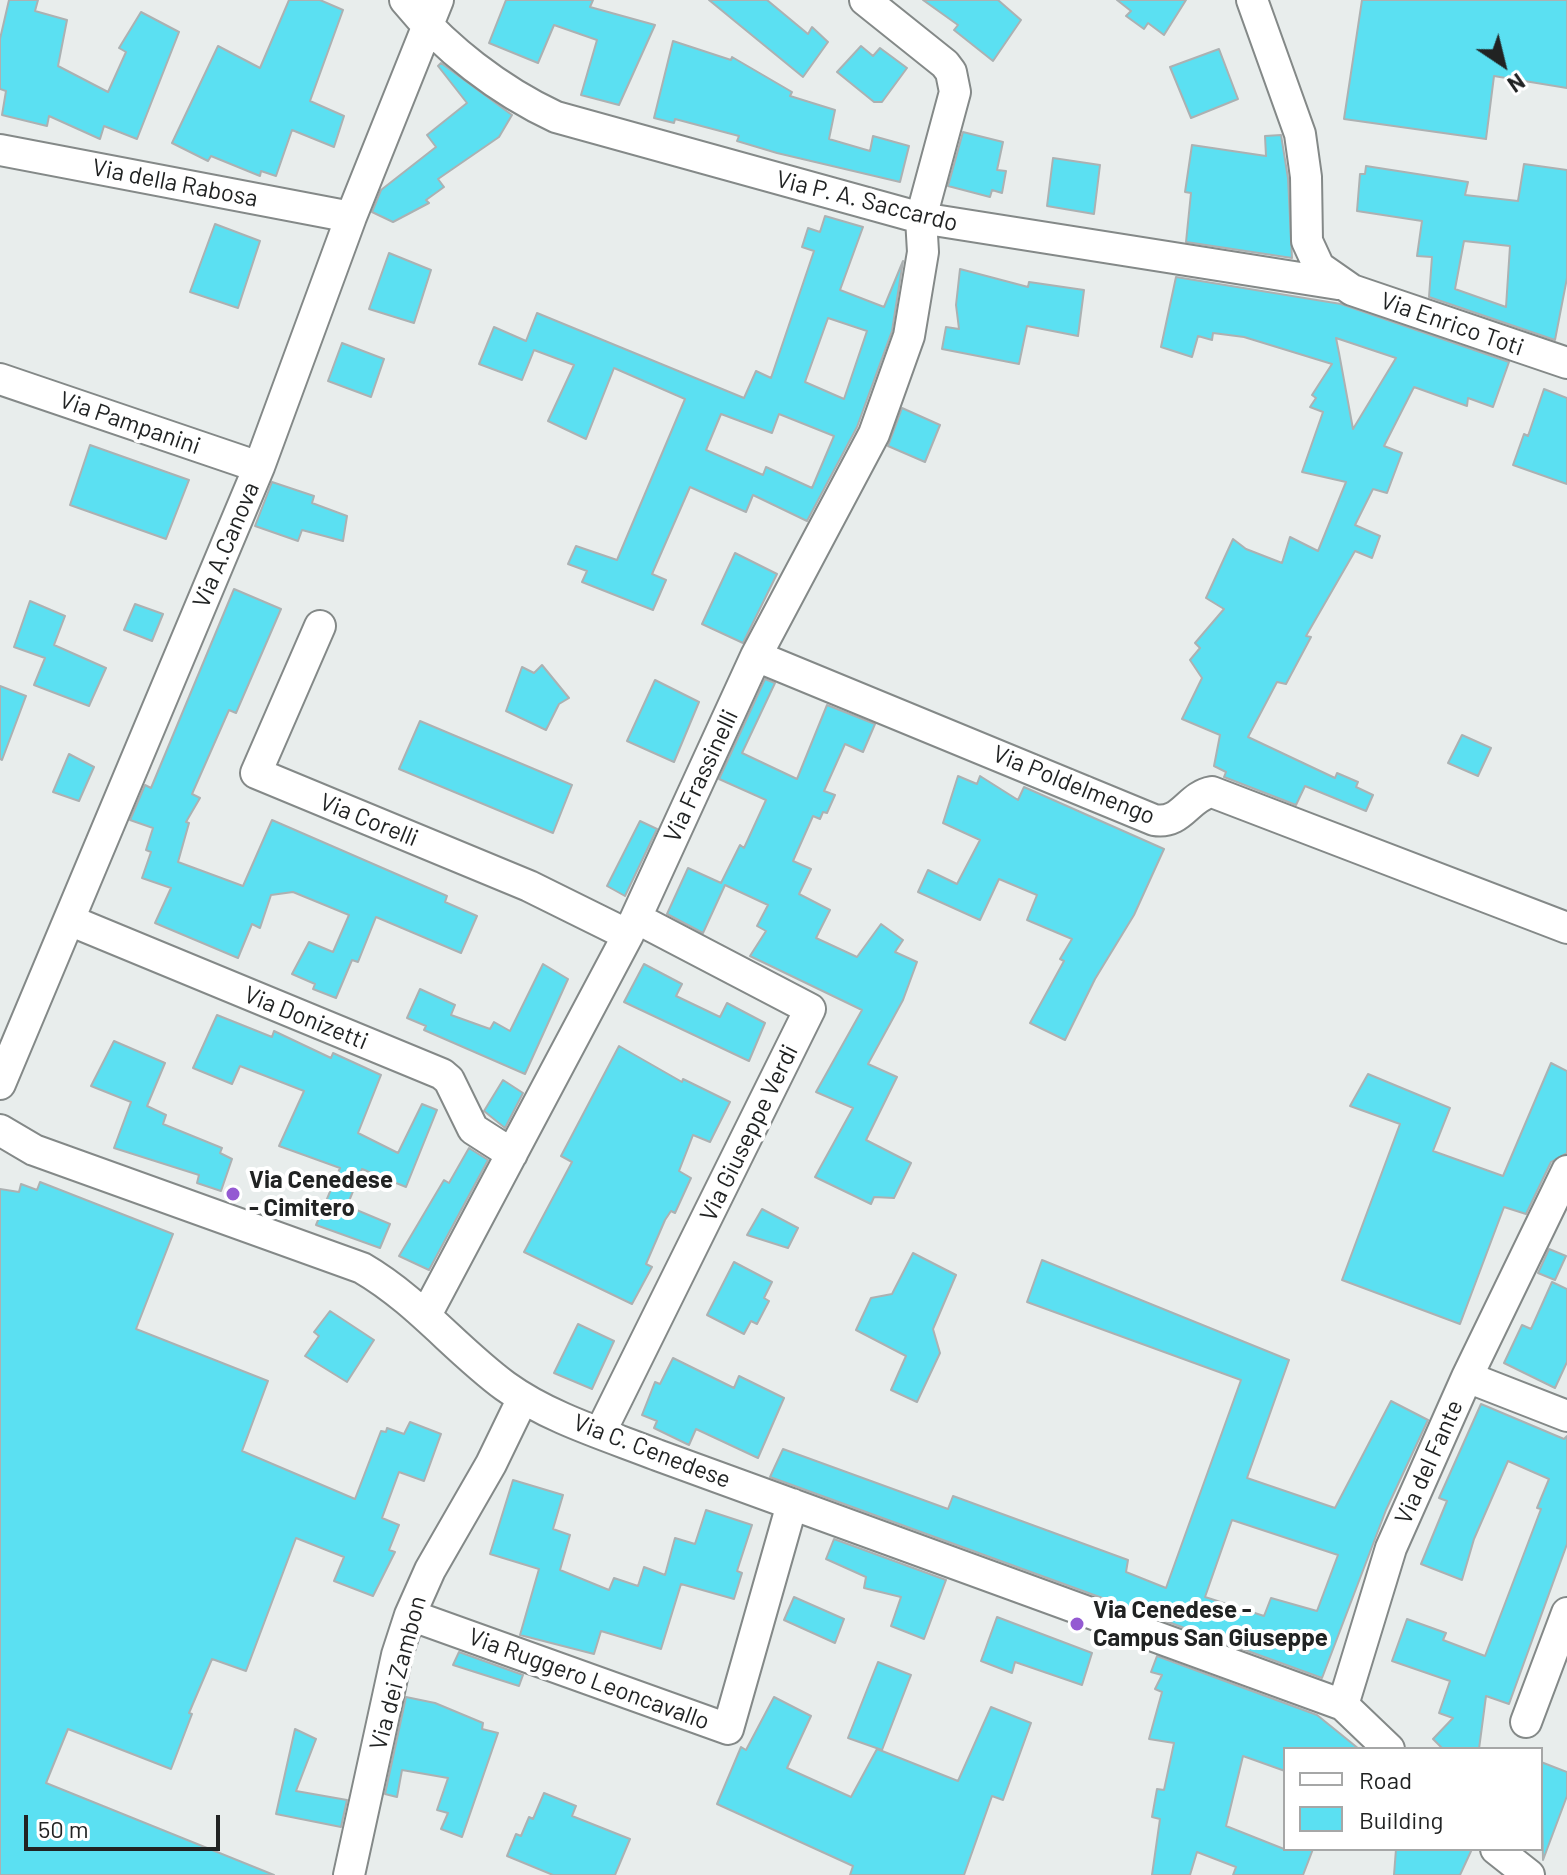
<!DOCTYPE html>
<html>
<head>
<meta charset="utf-8">
<style>
	body { margin:0 }
	#map { position:relative; width:1567px; height:1875px; overflow:hidden; background:#e8edec; font-family:Barlow,sans-serif }
	canvas { display:block }
	.legend { position:absolute; left:1283px; top:1747px; width:260px; height:104px; box-sizing:border-box; background:#fff; border:2px solid #a6a7a7; margin:0; padding:10px 14px; list-style:none; font-size:24px; color:#212323 }
	.legend li { display:flex; align-items:center; gap:16px; height:40px }
	.legend b { width:40px; border:2px solid #a6a7a7 }
	.north { position:absolute; left:1463px; top:24px; width:80px; height:80px; -webkit-text-stroke:6px #fff; paint-order:stroke; rotate:145deg; font-size:22px; font-weight:700; line-height:32px; text-align:center; color:#212323 }
	.north::after { content:''; display:block; margin:auto; width:28px; height:36px; background:#212323; clip-path:polygon(50% 0,100% 100%,50% 72%,0 100%) }
	.scale { position:absolute; left:24px; top:1815px; width:196px; height:36px; box-sizing:border-box; border:4px solid #212323; border-top:0; padding-left:10px; font-size:24px; line-height:28px; white-space:nowrap; color:#212323; -webkit-text-stroke:6px #fff; paint-order:stroke }
</style>
</head>
<body>
<div id="map">
<canvas width="1567" height="1875"></canvas>
<ul class="legend">
<li><b style="height:10px;background:#fff"></b>Road</li>
<li><b style="height:22px;background:#5be0f2"></b>Building</li>
</ul>
<div class="north">N</div>
<div class="scale">50 m</div>
</div>
<script>
const ctx = document.querySelector('canvas').getContext('2d');
ctx.lineJoin = 'round';
function paint(path, color) { ctx.fillStyle = color; ctx.fill(path, 'evenodd'); }
function strokePath(path, color, width, dash) { ctx.strokeStyle = color; ctx.lineWidth = width; ctx.lineCap = dash ? 'butt' : 'round'; ctx.setLineDash(dash || []); ctx.stroke(path); }
function label(font, color, halo, rows, align = 'center') {
  ctx.font = font + ' Barlow,sans-serif'; ctx.lineWidth = 8; ctx.setLineDash([]); ctx.textBaseline = 'middle'; ctx.strokeStyle = halo; ctx.fillStyle = color; for (const [text, x, y, turn = 0] of rows) {
    ctx.save(); ctx.translate(x, y); ctx.rotate((+turn || 0) * Math.PI / 180); ctx.textAlign = isNaN(turn) ? turn : align; if (halo) ctx.strokeText(text, 0, 0); ctx.fillText(text, 0, 0); ctx.restore();
  }
}
const building = new Path2D(`
	M9 0H38L35 11 67 20 58 66 108 92 126 52 119 48 141 12 179 32 137 139 104 126 100 139 49 116 47 126 2 115 6 91 0 89V39Z
	M289 0H320L343 10 310 101 344 116 334 147 292 130 276 176 261 171 260 176 211 156 208 161 172 143 218 46 260 68Z
	M506 0H593L590 7 655 25 619 105 581 95 597 40 554 25 538 63 489 43Z
	M709 0H767L808 34 812 27 828 42 803 77Z
	M923 0H998L1021 20 993 61 954 30 958 25Z
	M1117 0H1186L1164 35 1148 23 1144 29 1126 16 1131 11Z
	M1362 0H1567V88L1494 76 1486 139 1344 119Z
	M673 41 731 60 732 57 792 92 790 96 835 110 829 139 870 151 873 136 909 146 900 182 777 153 737 141 739 136 675 119 674 123 654 118Z
	M861 46 873 56 880 48 907 68 882 102H874L837 72Z
	M1219 49 1238 99 1191 118 1170 67Z
	M441 63 512 115 499 137 438 179 444 187 426 200 429 203 393 222 372 212 381 190 436 147 427 135 467 103 438 66Z
	M963 132 1003 142 997 170 1006 171 1002 193 992 190 990 197 948 186Z
	M1281 135 1288 178 1292 258 1186 242 1191 193 1185 192 1192 145 1266 156 1265 136Z
	M1053 158 1100 165 1094 214 1047 206Z
	M1524 164 1567 170V278L1555 340 1429 297 1432 257 1417 256 1422 221 1357 211 1360 174H1365L1366 166 1468 182 1465 195 1518 201ZM1464 241 1510 246 1506 307 1455 289Z
	M825 216 863 227 840 290 884 307 903 261 892 331 857 427 807 521 753 495 746 512 690 487 652 574 666 580 653 610 582 582 587 571 568 564 576 546 617 560 685 399 614 368 586 439 548 421 574 365 534 350 522 380 479 364 494 327 526 341 537 313 744 398 756 371 771 378 814 251 802 247 808 228 820 232ZM828 318 867 331 844 399 805 382ZM721 414 772 433 779 414 834 436 812 488 766 467 763 475 706 450Z
	M215 224 260 241 238 308 190 292Z
	M389 253 431 270 414 323 369 309Z
	M960 269 1028 287 1029 282 1084 290 1078 336 1027 326 1019 364 942 349 946 327 959 329 956 305Z
	M1176 277 1341 304 1509 362 1493 407 1468 398 1467 406 1414 387 1384 446 1402 453 1387 493 1373 489 1355 525 1380 536 1372 558 1355 551 1306 636 1311 637 1286 684 1277 682 1248 737 1335 778 1337 773 1358 782 1356 787 1373 795 1366 811 1305 786 1296 805 1224 777 1226 772 1214 766 1220 735 1182 719 1202 678 1190 660 1200 648 1195 643 1224 609 1206 598 1233 539 1246 549 1282 563 1290 537 1318 551 1346 482 1302 472 1323 412 1310 407 1316 398 1312 395 1332 364 1244 337 1213 333 1212 340 1198 336 1192 357 1161 347ZM1336 338 1396 358 1353 429 1339 353Z
	M342 343 384 359 371 397 328 381Z
	M1544 389 1567 398V484L1513 465 1524 434 1528 436Z
	M902 408 940 425 925 462 888 446Z
	M90 445 189 480 166 539 70 505Z
	M272 482 314 496 312 503 347 516 343 541 302 530 298 541 255 526Z
	M735 553 777 574 743 643 702 624Z
	M234 589 281 609 236 713 229 710 192 794 200 798 186 822 189 823 178 862 243 886 272 820 447 896 445 902 477 916 461 953 376 917 358 962 352 960 336 998 313 989 315 984 292 974 309 942 333 952 349 915 293 892 271 895 260 928 252 924 238 958 155 923 171 888 142 878 151 852 146 850 153 828 130 820 145 785 151 788Z
	M30 601 65 616 54 645 106 668 89 706 34 685 45 658 14 647Z
	M135 604 163 614 152 641 124 630Z
	M542 665 569 698 559 704 546 730 506 711 522 667 534 673Z
	M765 679 775 683 742 753 797 779 827 705 875 724 863 752 845 744 824 791 835 795 827 813 823 812 820 819 813 816 793 861 811 869 799 894 830 910 816 938 857 957 881 924 903 940 895 952 917 962 903 1000 868 1064 897 1077 866 1140 911 1163 894 1198 874 1197 871 1204 815 1177 853 1108 816 1092 862 1010 750 956 766 931 757 926 768 905 725 885 703 933 667 914 688 868 721 883 740 845 744 848 766 800 719 779Z
	M655 680 699 702 674 762 627 741Z
	M0 686 26 696 2 760 0 759Z
	M420 721 572 785 553 833 399 769Z
	M1462 735 1491 748 1478 776 1448 763Z
	M69 754 94 767 79 801 53 792Z
	M958 776 977 784 980 776 1018 800 1024 787 1164 849 1134 915 1095 979 1065 1040 1030 1023 1064 961 1060 959 1072 939 1027 920 1037 895 999 879 980 920 918 892 928 870 957 884 980 840 943 823Z
	M640 821 657 829 625 896 607 886Z
	M543 964 568 979 525 1074 424 1030 426 1026 407 1018 420 989 455 1005 451 1015 490 1029 494 1022 510 1031Z
	M644 964 682 984 676 996 720 1017 727 1003 765 1023 749 1061 624 1002Z
	M217 1015 272 1037 274 1031 331 1058 333 1053 381 1075 358 1133 398 1153 422 1104 437 1110 406 1187 362 1169 347 1206 390 1224 380 1248 316 1225 340 1168 279 1146 304 1091 240 1066 232 1084 193 1068Z
	M114 1041 165 1063 147 1106 166 1115 163 1124 222 1148 220 1153 232 1159 221 1191 197 1183 199 1175 114 1148 131 1102 91 1086Z
	M619 1046 682 1082 683 1079 730 1102 710 1142 693 1135 679 1171 691 1178 675 1213 671 1211 665 1220 646 1264 652 1267 632 1304 524 1252 572 1162 561 1156Z
	M1551 1063 1567 1071V1153L1551 1162 1526 1214 1504 1207 1460 1324 1342 1280 1400 1124 1350 1106 1368 1074 1450 1108 1433 1151 1503 1176Z
	M503 1080 523 1093 505 1128 484 1111Z
	M469 1148 488 1160 429 1270 399 1256 444 1180 449 1183Z
	M40 1182 173 1234 136 1329 268 1381 242 1451 355 1499 381 1431 386 1432 387 1428 404 1434 410 1422 441 1434 424 1481 399 1472 382 1518 399 1525 389 1550 395 1552 373 1596 334 1581 344 1557 296 1538 246 1671 212 1659 189 1713 192 1714 171 1769 68 1729 46 1783 274 1875H0V1189L19 1192 21 1184 37 1190Z
	M762 1209 798 1228 788 1248 747 1235Z
	M1549 1249 1566 1256 1555 1280 1538 1273Z
	M913 1253 956 1275 933 1329 940 1353 917 1402 891 1390 906 1356 856 1330 871 1298 892 1294Z
	M1042 1260 1289 1360 1247 1478 1335 1508 1391 1401 1428 1420 1386 1510 1322 1678 770 1477 783 1449 948 1509 953 1496 1128 1560 1126 1572 1166 1588 1241 1380 1027 1302ZM1232 1520 1338 1555 1317 1611 1271 1598 1264 1616 1205 1597Z
	M734 1262 772 1282 764 1298 769 1301 757 1324 751 1321 744 1334 707 1315Z
	M1552 1282 1567 1289V1362L1555 1388 1504 1363 1522 1325 1531 1329Z
	M330 1311 374 1340 347 1382 305 1356 319 1336 314 1332Z
	M578 1324 614 1341 592 1389 554 1373Z
	M673 1358 734 1388 739 1376 784 1398 758 1458 696 1429 689 1445 654 1428 657 1421 642 1415 655 1382 660 1384Z
	M1481 1404 1564 1439 1567 1436V1544L1509 1704 1486 1696 1479 1749H1443L1433 1739 1453 1718 1439 1713 1450 1681 1392 1661 1407 1619 1446 1633 1443 1640 1485 1656 1541 1509 1537 1508 1549 1479 1508 1461 1474 1539 1462 1580 1421 1564 1447 1501 1439 1498Z
	M513 1480 563 1495 553 1529 570 1535 560 1570 609 1590 614 1578 638 1586 644 1567 665 1575 675 1538 695 1544 706 1510 752 1525 737 1571 742 1573 734 1599 681 1584 661 1649 601 1631 594 1654 520 1635 539 1569 490 1554Z
	M834 1539 946 1580 924 1639 891 1626 901 1597 864 1588 866 1577 826 1559Z
	M794 1597 844 1619 835 1643 784 1620Z
	M997 1617 1092 1653 1082 1685 1015 1662 1012 1673 981 1661Z
	M459 1652 523 1675 519 1686 453 1665Z
	M1157 1656 1317 1715 1359 1749H1285V1771L1243 1756 1226 1826 1284 1849H1313L1303 1875H1233L1236 1867 1197 1852 1190 1875H1152L1160 1819 1152 1817 1157 1789 1164 1790 1174 1743 1149 1739 1162 1692 1155 1689 1162 1675 1151 1672Z
	M878 1662 911 1675 882 1750 848 1738Z
	M406 1697 435 1703 483 1723 482 1729 498 1733 462 1837 441 1829 448 1813 437 1810 448 1778 402 1770 397 1797 385 1794Z
	M774 1697 811 1716 787 1768 851 1797 877 1749 958 1781 991 1707 1031 1723 1003 1800 992 1796 964 1875H850L853 1866 717 1804 741 1747 746 1750Z
	M295 1729 316 1739 296 1791 347 1800 341 1827 276 1814Z
	M1541 1762 1567 1772V1796L1543 1860Z
	M544 1793 576 1806 572 1816 630 1839 615 1875H553L507 1856 516 1834 521 1836 529 1817 533 1819Z
	M1396 1849H1472L1460 1875H1394Z`);
const minor = new Path2D(`
	M405 0C444 48 500 91 556 117L921 218 1338 284
	M1252 0 1300 134 1306 177 1307 241 1319 267 1352 290 1567 363
	M0 150 351 217
	M0 379 259 467
	M320 626 256 773 529 886 628 935
	M756 656 1154 820C1182 825 1188 796 1212 792L1567 928
	M69 920 442 1074 449 1080 473 1129 512 1154
	M0 1084 259 467 351 217 438 0
	M0 1130 34 1150 362 1268C417 1300 455 1349 505 1386 549 1418 606 1435 657 1455L1343 1705 1389 1749
	M426 1315 628 935 756 656 874 434 909 336 923 252 921 218 955 92 951 72 945 64 865 0
	M1467 1377 1567 1416
	M600 1433 810 1009 636 918
	M410 1615 728 1729 792 1504
	M1343 1705 1391 1548 1467 1377 1567 1171
	M1526 1722 1567 1613
	M1496 1849 1529 1875
	M349 1875 397 1655 410 1615 430 1570 491 1464 523 1398`);
const markers = [
	[233,1194,8,"#945ad2"],
	[1077,1624,8,"#945ad2"]
];
const streetNames = [
	["Via della Rabosa",175,183,11],
	["Via P. A. Saccardo",867,201,14],
	["Via Enrico Toti",1452,324,19],
	["Via Pampanini",130,423,19],
	["Via A.Canova",226,545,-67],
	["Via Frassinelli",701,776,-65],
	["Via Poldelmengo",1074,785,22],
	["Via Corelli",369,820,22],
	["Via Donizetti",306,1018,22],
	["Via Giuseppe Verdi",749,1133,-64],
	["Via C. Cenedese",652,1451,21],
	["Via del Fante",1429,1462,-66],
	["Via dei Zambon",398,1673,-75],
	["Via Ruggero Leoncavallo",589,1679,20]
];
const poiNames = [
	["Via Cenedese",249,1180],
	["- Cimitero",249,1208],
	["Via Cenedese -",1093,1610],
	["Campus San Giuseppe",1093,1638]
];
paint(building, '#5be0f2');
strokePath(building, '#acb1b2', 2);
strokePath(minor, '#848988', 34);
strokePath(minor, '#fff', 30);
for (const [x, y, r, color] of markers) { const dot = new Path2D(); dot.arc(x, y, r, 0, 2 * Math.PI); ctx.fillStyle = color; ctx.fill(dot); strokePath(dot, '#fff', 3); }
label('24px', '#212323', '#fff', streetNames);
label('bold 24px', '#212323', '#fff', poiNames, 'left');
</script>
</body>
</html>
